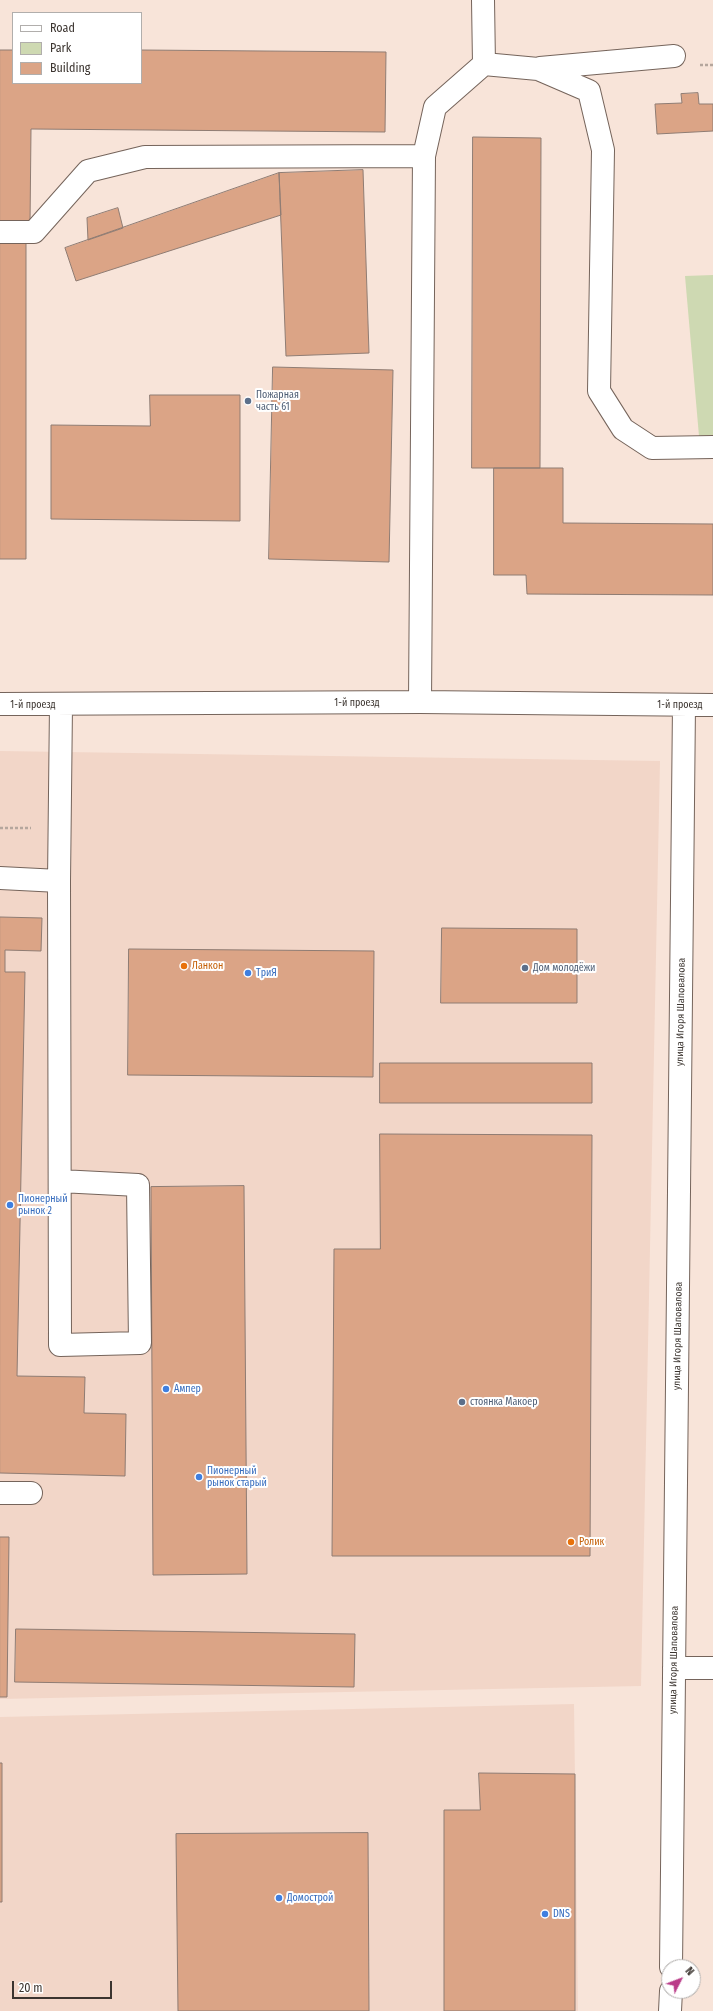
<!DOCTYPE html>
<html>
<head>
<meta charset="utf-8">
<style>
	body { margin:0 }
	#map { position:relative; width:713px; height:2011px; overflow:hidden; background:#f8e4d9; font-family:"Fira Sans Condensed",sans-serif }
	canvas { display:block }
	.legend { position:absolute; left:12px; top:12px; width:130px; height:72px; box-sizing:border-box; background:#fff; border:1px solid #b1aeac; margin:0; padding:5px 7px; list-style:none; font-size:12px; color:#3b342f }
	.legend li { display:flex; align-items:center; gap:8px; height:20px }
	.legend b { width:20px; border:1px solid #b1aeac }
	.north { position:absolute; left:661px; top:1959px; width:40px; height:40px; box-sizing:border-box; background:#fff; border:1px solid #b1aeac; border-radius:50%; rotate:48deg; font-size:11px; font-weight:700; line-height:16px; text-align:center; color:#3b342f }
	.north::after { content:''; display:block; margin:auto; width:14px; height:18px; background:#ba3c89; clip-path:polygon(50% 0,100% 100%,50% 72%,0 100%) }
	.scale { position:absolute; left:12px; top:1981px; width:100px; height:18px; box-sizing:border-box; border:2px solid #3b342f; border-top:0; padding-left:5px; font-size:12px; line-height:14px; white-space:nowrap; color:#3b342f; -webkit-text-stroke:3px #fff; paint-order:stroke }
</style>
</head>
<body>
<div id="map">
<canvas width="713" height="2011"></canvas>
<ul class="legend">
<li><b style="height:5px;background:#fff"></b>Road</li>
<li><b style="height:11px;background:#ced9b2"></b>Park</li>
<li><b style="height:11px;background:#dba486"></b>Building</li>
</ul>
<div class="north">N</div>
<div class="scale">20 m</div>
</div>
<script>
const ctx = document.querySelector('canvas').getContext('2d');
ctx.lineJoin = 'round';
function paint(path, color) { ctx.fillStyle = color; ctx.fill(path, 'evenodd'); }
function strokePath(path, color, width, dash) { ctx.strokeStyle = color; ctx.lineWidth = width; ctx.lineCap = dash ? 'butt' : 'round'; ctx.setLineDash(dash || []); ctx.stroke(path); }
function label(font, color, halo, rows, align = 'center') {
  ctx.font = font + ' "Fira Sans Condensed",sans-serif'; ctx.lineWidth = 4; ctx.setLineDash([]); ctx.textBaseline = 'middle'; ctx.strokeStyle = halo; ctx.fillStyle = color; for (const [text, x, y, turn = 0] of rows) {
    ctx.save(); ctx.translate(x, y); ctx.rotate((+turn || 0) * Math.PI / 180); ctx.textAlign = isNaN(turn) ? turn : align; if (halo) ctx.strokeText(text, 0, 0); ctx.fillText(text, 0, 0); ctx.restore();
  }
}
const built = new Path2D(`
	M0 751 660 761 641 1686 0 1699Z
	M574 1704 578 2011H0V1717Z`);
const green = new Path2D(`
	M713 275V436H699L685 276Z`);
const building = new Path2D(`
	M0 50H13V83H141V50L386 52 385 132 31 129 30 225 0 224Z
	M698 93 699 104H713V131L657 134 655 104 682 103 681 94Z
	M473 137 541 138 540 468H472Z
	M363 170 369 353 286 356 279 173Z
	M279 173 281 215 76 281 65 248Z
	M118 208 123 228 88 240 87 218Z
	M0 241H26V559H0Z
	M273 367 393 370 389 562 269 559Z
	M150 395H240V521L51 519V425L150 426Z
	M494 468H563V523L713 524V595L527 594 526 575H494Z
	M0 917 42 918 41 951 5 950V972H25L17 1376 85 1377 84 1413 126 1414 125 1476 0 1473Z
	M442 928 577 929V1003H441Z
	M129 949 374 951 373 1077 128 1075Z
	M380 1063H592V1103H380Z
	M380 1134 592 1135 590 1556H332L334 1249H380Z
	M244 1186 247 1574 153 1575 151 1187Z
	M0 1537H9L7 1697H0Z
	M16 1629 355 1634 354 1687 15 1682Z
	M0 1763H2V1902H0Z
	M479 1773 575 1774V2011H444V1810H480Z
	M368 1833 369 2011H178L176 1834Z`);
const path = new Path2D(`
	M700 65H713
	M0 828H31`);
const minor = new Path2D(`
	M483 0 484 64
	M540 68 674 56
	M424 156 435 107 484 64 538 69 589 91 603 150 599 391 623 429 652 448 713 447
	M0 232H34L88 171 145 157 424 156 420 702
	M0 704 420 702 713 705
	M0 878 59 881 61 705
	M59 881 60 1345 140 1343 138 1185 60 1181
	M0 1493H31
	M674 1668H713
	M671 1967 684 705
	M670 2011 671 1991`);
const markers = [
	[248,401,4,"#5c6f8a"],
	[184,966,4,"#e8710a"],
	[525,968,4,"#5c6f8a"],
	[248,973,4,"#3f7fe0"],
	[10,1205,4,"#3f7fe0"],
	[166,1389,4,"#3f7fe0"],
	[462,1402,4,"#5c6f8a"],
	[199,1477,4,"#3f7fe0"],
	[571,1542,4,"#e8710a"],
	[279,1898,4,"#3f7fe0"],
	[545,1914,4,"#3f7fe0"]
];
const serviceNames = [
	["Пожарная",256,395],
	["часть 61",256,407],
	["Дом молодёжи",533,968],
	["стоянка Макоер",470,1402]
];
const streetNames = [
	["1-й проезд",357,703],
	["1-й проезд",33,705],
	["1-й проезд",680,705],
	["улица Игоря Шаповалова",681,1012,-89],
	["улица Игоря Шаповалова",678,1336,-89],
	["улица Игоря Шаповалова",674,1660,-89]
];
const foodNames = [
	["Ланкон",192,966],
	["Ролик",579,1542]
];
const shopNames = [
	["ТриЯ",256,973],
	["Пионерный",18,1199],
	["рынок 2",18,1211],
	["Ампер",174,1389],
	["Пионерный",207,1471],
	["рынок старый",207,1483],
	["Домострой",287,1898],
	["DNS",553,1914]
];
paint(built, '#f2d6c8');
paint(green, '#ced9b2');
paint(building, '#dba486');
strokePath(building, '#8f7c73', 1);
strokePath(minor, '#75645b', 24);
strokePath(path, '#b5a69d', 2.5, [3, 2]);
strokePath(minor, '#fff', 22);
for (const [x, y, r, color] of markers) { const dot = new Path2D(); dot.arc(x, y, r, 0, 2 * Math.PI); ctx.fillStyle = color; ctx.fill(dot); strokePath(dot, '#fff', 1.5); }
label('10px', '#4e5e75', '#fff', serviceNames, 'left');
label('10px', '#3b342f', '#fff', streetNames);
label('10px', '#c56008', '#fff', foodNames, 'left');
label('10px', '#366cbe', '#fff', shopNames, 'left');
</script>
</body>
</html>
